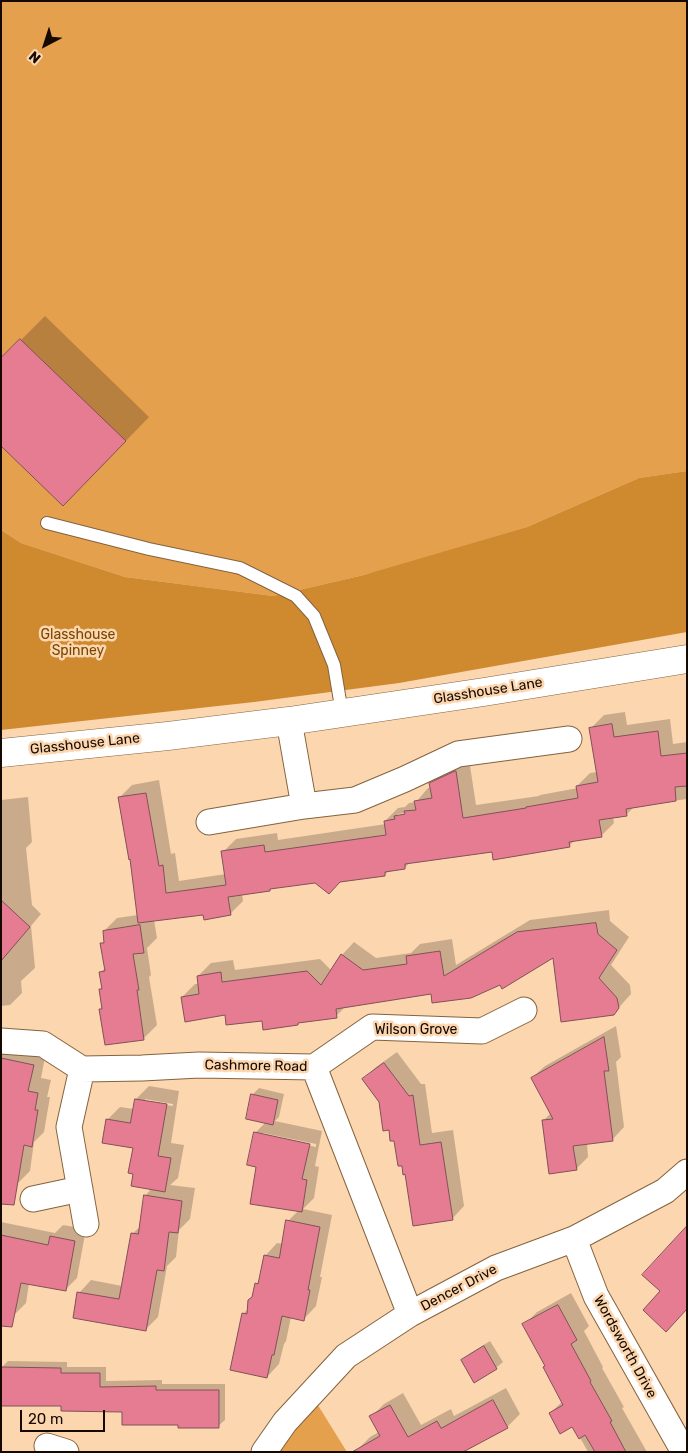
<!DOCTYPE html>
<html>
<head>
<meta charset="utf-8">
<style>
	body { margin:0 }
	#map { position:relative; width:688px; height:1453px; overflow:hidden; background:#fcd6af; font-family:Rubik,sans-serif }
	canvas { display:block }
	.frame { position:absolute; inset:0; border:2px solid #150900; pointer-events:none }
	.north { position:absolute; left:20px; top:20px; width:50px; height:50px; -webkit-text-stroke:4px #fcd6af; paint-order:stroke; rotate:220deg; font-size:14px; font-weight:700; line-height:20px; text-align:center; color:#150900 }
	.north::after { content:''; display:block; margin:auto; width:18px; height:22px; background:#150900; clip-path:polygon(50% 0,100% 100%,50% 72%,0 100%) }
	.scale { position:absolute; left:20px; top:1410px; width:85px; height:22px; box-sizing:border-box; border:2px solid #150900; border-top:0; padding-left:6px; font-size:15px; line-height:18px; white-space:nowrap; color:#150900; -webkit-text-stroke:4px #fcd6af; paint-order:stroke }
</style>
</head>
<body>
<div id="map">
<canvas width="688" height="1453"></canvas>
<div class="frame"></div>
<div class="north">N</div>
<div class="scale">20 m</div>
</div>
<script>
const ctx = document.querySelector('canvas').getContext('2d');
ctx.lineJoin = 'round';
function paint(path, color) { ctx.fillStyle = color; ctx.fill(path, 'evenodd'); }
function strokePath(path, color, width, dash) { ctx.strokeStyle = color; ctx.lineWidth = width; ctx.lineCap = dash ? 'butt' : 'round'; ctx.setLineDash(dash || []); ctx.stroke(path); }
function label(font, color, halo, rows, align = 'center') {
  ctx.font = font + ' Rubik,sans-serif'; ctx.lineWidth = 5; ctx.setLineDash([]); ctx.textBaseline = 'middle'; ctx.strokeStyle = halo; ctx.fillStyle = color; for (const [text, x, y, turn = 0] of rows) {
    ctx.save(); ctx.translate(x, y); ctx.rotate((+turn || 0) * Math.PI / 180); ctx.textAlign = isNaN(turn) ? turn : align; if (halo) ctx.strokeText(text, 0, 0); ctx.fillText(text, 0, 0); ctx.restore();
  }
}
const green = new Path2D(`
	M1 1H687V471L639 478 527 527 377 572 273 596 125 577 21 543 1 530Z
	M311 1394 347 1452H264Z`);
const forest = new Path2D(`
	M687 471V632L399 683 254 702 1 730V530L21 543 125 577 273 596 364 575 527 527 639 478Z`);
const shadow = new Path2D(`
	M45 316 149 417 87 481 1 360Z
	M625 712 627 725 670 719 673 744 687 742V799L635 806 626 815 613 817 614 823 601 836 575 840 569 846 493 850 410 862 405 868 389 870 385 875 273 887 270 890 242 894 243 901 230 914H204L154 920 157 938 147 948 151 975 149 977 157 1025 144 1038 101 1010 103 1008 100 990 103 986 101 972 106 967 102 944 105 940 104 931 117 918 138 915 131 858 119 798 132 785 159 780 171 854 175 853 179 881 226 874 223 852 236 839 277 833 278 840 386 824 385 821 398 808 405 807 409 803 416 802 428 788H431V784L444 771 469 759 476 805 539 796 540 795 578 788 577 786 590 773 598 772 591 728 604 715ZM411 812 395 817 398 814Z
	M28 797 32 842 26 848 32 905 41 914 31 926 35 968 21 981 22 993 10 1005 1 1006V800Z
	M609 910 610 921 629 937 611 965 630 985 631 994 613 1014 554 956 500 984 346 1006 336 1016 300 1021 298 1024 226 1014 182 997 195 984H199L198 976 211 963 233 960 235 970 320 959 331 970 342 955 354 942 376 958 411 953 420 944 452 939 456 965 530 920Z
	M616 1026 621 1057 616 1062 624 1127 612 1140 587 1143 588 1157 576 1169 543 1121 551 1113 532 1078 545 1066Z
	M11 1045 46 1052 41 1078 51 1080 47 1097H50L44 1132 34 1142 30 1171 17 1184 1 1181V1055Z
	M397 1052 421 1084H425L432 1133 453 1130 464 1206 452 1219 406 1173 380 1102 364 1079 376 1067Z
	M149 1086 179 1091 171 1143 184 1145 178 1178 170 1185 195 1188 190 1219 179 1230 176 1257 167 1266 158 1317 145 1330 79 1293 91 1280 122 1286 132 1234 141 1226 145 1196 152 1188 134 1173V1147L107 1120 120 1107 134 1109 136 1099ZM145 1099 173 1104V1106L145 1102Z
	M259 1088 284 1094 279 1117 275 1121 322 1131 315 1166 319 1167 314 1198 303 1209 332 1215 320 1277H322L316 1306 304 1319 291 1317 286 1341 284 1344 279 1364 267 1377 243 1314 249 1308 254 1296 256 1284 260 1280 265 1256 277 1243 283 1244 288 1221 298 1211 257 1166 255 1133 266 1122 252 1095ZM263 1133 316 1144V1147L263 1135Z
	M1 1222 55 1233 63 1225 86 1229 77 1278 65 1290 29 1283 26 1303 15 1314 1 1287Z
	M571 1293 589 1326 584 1331 603 1367 602 1368 624 1407 622 1408 647 1452H588L573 1425 550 1413 563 1401 546 1366 524 1325 537 1312Z
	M490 1341 503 1362 496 1368 462 1360 469 1354Z
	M8 1361 67 1362V1367H106V1381L162 1380V1384H225V1420L218 1426 180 1424 123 1410 62 1405 2 1367Z
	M506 1388 520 1414 507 1427 357 1450 370 1437 379 1432 371 1417 384 1404 403 1393 421 1425 451 1409 454 1416Z`);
const building = new Path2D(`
	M20 339 126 441 63 506 1 446V358Z
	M612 724 614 737 658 731 661 756 687 753V786L675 787 676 801 626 809 627 816 599 820 602 837 569 842 570 847 493 860 492 852 405 864V869L385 872V876L340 882 329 894 315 883 270 889V891L228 897 231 915 204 920 203 915 138 923 130 859 129 860 118 797 146 793 159 866 163 865 166 893 226 885 221 851 264 845 265 852 386 835 384 821 395 819 394 816 405 814 404 811 416 810 414 801 432 798 429 783 455 771H456L463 818 526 808V807L578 798 576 786 598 782 589 728Z
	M1 900 30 927 1 961Z
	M596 923 598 934 617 950 599 978 617 998 619 1008 614 1015 561 1022 553 958 502 989 500 985 471 998 432 1003 431 994 336 1009 337 1018 298 1023V1025L263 1030 262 1021 226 1025 225 1015 185 1022 181 997 199 994 197 976 221 972 222 982 307 971 321 985 341 954 363 970 407 964 406 956 440 951 444 976 517 932Z
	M140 925 144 953 133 954 139 990H137L144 1040 105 1045 99 1009H102L99 989H102L99 972 105 971 100 943H104L103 931Z
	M604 1037 609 1071H604L613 1141 573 1146 577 1170 549 1174 542 1120 553 1119 531 1078Z
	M1 1058 34 1065 28 1091 38 1093 35 1110H38L32 1147 24 1145 14 1205 1 1204Z
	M384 1063 409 1096 413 1095 420 1145 441 1142 453 1220 413 1226 405 1174 403 1175 402 1166H398L394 1141H390L389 1130 383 1131 379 1102 362 1079Z
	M251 1094 278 1100 273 1125 246 1119Z
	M135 1099 167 1104 158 1156 171 1158 165 1192 131 1186 133 1174 128 1173 133 1148 102 1143 106 1119 130 1123Z
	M254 1132 310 1144 302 1179 307 1180 302 1212 250 1204 256 1167 247 1165Z
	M144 1195 182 1201 178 1233 169 1232 164 1271 157 1270 146 1331 73 1318 77 1292 119 1299 131 1233 138 1234Z
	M286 1220 320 1227 308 1290H310L304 1321 282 1316 274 1355H272L267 1378 230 1370 242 1313 247 1314 248 1300 252 1297 255 1283 258 1284 264 1255 279 1258Z
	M687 1226V1309L666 1332 643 1310 660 1291 642 1275Z
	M1 1235 48 1245 50 1236 75 1241 66 1291 21 1283 12 1327 1 1326Z
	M558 1305 577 1340 571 1344 591 1381 590 1382 612 1421 610 1422 626 1452H595L585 1435 579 1439 572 1427 560 1434 549 1413 563 1405 543 1367 545 1366 522 1324Z
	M484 1346 497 1369 474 1383 461 1360Z
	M1 1367 61 1368V1373H100V1387L156 1386V1390H219V1428H178V1425H122V1412L61 1411V1406H1Z
	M493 1400 508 1428 463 1452H352L380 1436 369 1416 390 1405 408 1437 437 1421 441 1428Z`);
const lane = new Path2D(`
	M47 523 149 549 240 568 296 596 314 616 334 665 342 713`);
const street = new Path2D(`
	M289 721 304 806 355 800 405 779 458 754 569 739
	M209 822 304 806
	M1 1041 43 1044 82 1069 142 1068 199 1065 314 1067 410 1314
	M314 1067 372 1027 482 1031 524 1010
	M82 1069 69 1127 86 1224
	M33 1199 80 1189
	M574 1239 596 1296 684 1452
	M47 1446 66 1452
	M264 1452 285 1422 346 1356 410 1314 496 1268 574 1239 665 1191 687 1172`);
const secondary = new Path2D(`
	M1 753 168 736 289 721 484 692 687 659`);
const parkNames = [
	["Glasshouse",78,635],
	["Spinney",78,651]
];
const streetNames = [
	["Glasshouse Lane",488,691,-9],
	["Glasshouse Lane",85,744,-6],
	["Wilson Grove",416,1030],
	["Cashmore Road",256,1066,1],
	["Dencer Drive",459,1288,-28],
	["Wordsworth Drive",625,1347,61]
];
paint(green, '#e5a04e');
paint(forest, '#cf892f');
paint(shadow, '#0003');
paint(building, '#e67c91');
strokePath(building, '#815058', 1);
strokePath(lane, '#83633e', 14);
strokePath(street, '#83633e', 27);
strokePath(secondary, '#83633e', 29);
strokePath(lane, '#fff', 12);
strokePath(street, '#fff', 25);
strokePath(secondary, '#fff', 28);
label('14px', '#764700', '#fcd6af', parkNames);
label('14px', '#150900', '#fcd6af', streetNames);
</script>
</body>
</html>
